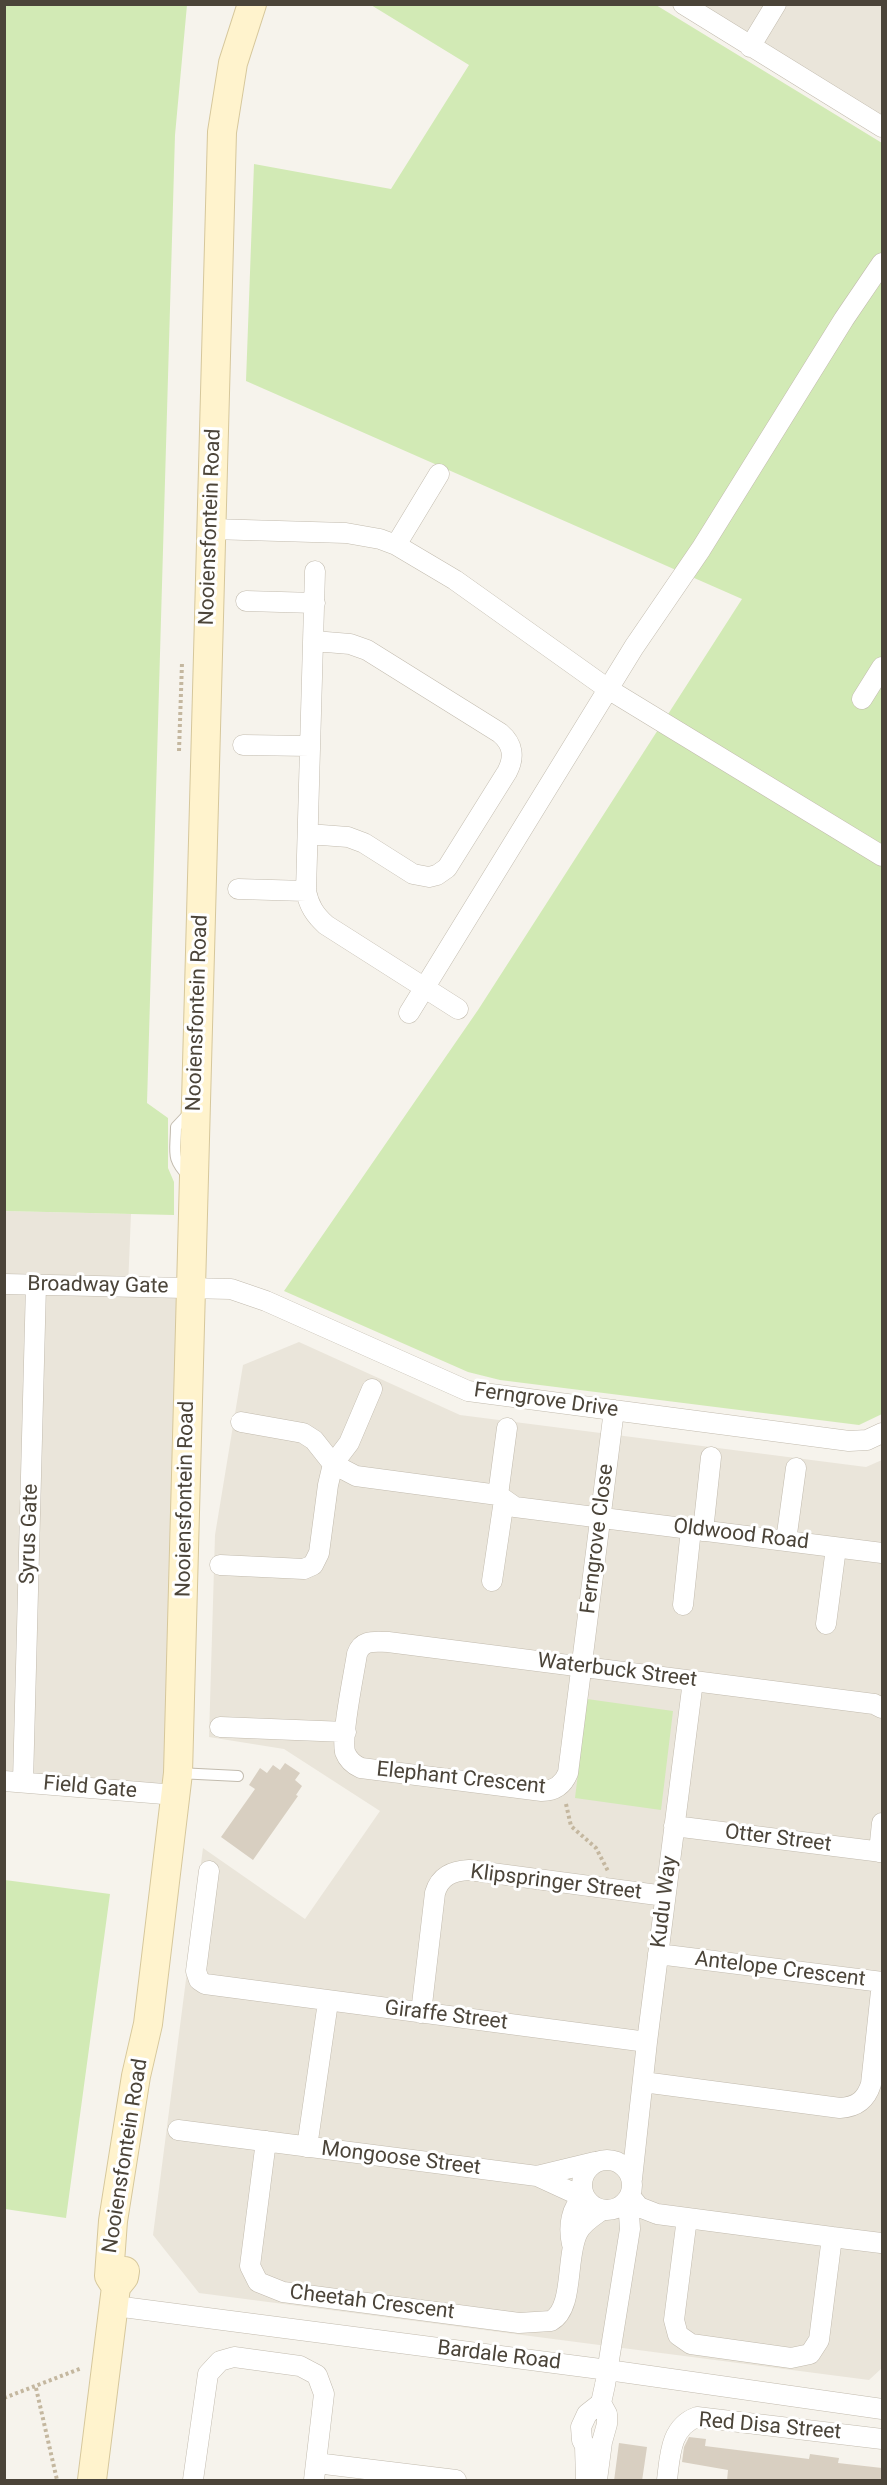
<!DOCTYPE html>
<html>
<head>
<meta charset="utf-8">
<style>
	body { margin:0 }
	#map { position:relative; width:887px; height:2485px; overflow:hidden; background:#f6f3ec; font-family:Roboto,sans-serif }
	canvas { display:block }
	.frame { position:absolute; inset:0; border:6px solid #4b4439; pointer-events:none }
</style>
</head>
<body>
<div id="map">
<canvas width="887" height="2485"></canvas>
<div class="frame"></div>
</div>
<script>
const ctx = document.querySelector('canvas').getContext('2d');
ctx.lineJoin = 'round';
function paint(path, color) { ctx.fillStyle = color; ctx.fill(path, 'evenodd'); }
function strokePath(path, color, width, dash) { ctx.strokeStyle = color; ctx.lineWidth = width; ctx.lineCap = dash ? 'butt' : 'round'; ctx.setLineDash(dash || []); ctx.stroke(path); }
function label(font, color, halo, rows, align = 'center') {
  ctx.font = font + ' Roboto,sans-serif'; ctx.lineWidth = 6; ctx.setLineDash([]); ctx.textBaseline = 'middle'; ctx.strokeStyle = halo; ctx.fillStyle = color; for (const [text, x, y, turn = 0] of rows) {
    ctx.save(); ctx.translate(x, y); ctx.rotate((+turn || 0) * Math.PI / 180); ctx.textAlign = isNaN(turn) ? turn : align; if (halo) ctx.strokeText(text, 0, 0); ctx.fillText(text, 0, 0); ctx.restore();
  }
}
const residential = new Path2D(`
	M688 5H882V124Z
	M5 1211 131 1214 128 1287 190 1289 175 1795 5 1781Z
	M299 1342 460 1415 866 1467 882 1460V2368L869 2380 199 2293 153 2235 203 1848 305 1919 380 1811 284 1749 209 1737 215 1535 243 1365Z`);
const green = new Path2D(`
	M5 4 187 5 175 135 147 1103 168 1118V1168L174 1182V1215L5 1211Z
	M371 5H656L882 143V1414L859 1425 500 1380 468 1372 284 1291 478 1010 742 599 246 381 254 164 391 189 469 65Z
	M587 1699 673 1711 661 1810 575 1798Z
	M5 1880 110 1894 66 2218 5 2209Z`);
const building = new Path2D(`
	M285 1763 300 1773 295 1780 302 1786 296 1795 298 1796 253 1860 221 1837 255 1789 249 1785 260 1768 267 1773 273 1765 280 1770Z
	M689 2437 706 2439 705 2446 809 2459 810 2454 839 2458 838 2463 882 2468V2481H727L728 2470 682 2462 684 2447Z
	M619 2443 647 2447 642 2481H614Z`);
const path = new Path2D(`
	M179 751 182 663
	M566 1804 571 1826 596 1848 608 1871
	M36 2388 57 2480
	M4 2398 82 2368`);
const lane = new Path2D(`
	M189 1177C170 1158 176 1152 176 1127L191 1111
	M178 1773 238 1776`);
const street = new Path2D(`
	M683 4 882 127
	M750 47 776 4
	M211 529 346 533 380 539 396 545 455 580 608 689 882 856
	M396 545 439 474
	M315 571 306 891C309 906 315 915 326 925L458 1009
	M246 601 315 603
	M862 699 882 667
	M243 745 310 746
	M308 834 348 837 364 843 413 874 429 877 437 875 447 868 507 772C515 757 513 744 500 733L367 650 350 644 314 641
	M238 889 306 891
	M409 1013 634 647 701 549 844 319 882 263
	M4 1284 231 1289 266 1301 468 1391 849 1441 867 1440 882 1433
	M614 1410 568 1773C563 1785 554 1791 542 1791L361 1768C354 1765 348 1760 345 1752 341 1735 354 1674 357 1654 362 1639 375 1642 388 1642 550 1663 712 1683 874 1704L882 1708
	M241 1422 303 1433 314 1440 333 1464 356 1476 498 1495 515 1507 882 1553
	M498 1495 507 1428
	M703 1531 711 1457
	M786 1541 796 1468
	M220 1565 304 1569 313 1565 319 1553 328 1485 333 1464 349 1443 372 1389
	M492 1581 504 1500
	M683 1605 691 1529
	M826 1624 836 1548
	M220 1727 346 1732
	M4 1781 176 1795
	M23 1782 36 1285
	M674 1826 882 1852
	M879 1852 882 1823
	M209 1871 196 1971 199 1980 205 1984 647 2042
	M658 1954 882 1982
	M421 2013 435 1893C440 1876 452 1871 469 1870L665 1896
	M643 2082 840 2108C857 2107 866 2100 871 2084L882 1982
	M178 2130 537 2176 574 2193 583 2194
	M266 2141 250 2266 258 2282 283 2292 519 2323 551 2321C575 2308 565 2256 578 2232 583 2222 594 2216 602 2210
	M307 2147 328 2002
	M582 2185a25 25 0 1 1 50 0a25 25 0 1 1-50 0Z
	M537 2176 595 2162
	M632 2179 647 2042 693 1681
	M630 2196 639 2207 657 2214 832 2237 819 2340 810 2354 791 2358 691 2344 678 2335 674 2320 687 2218
	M832 2237 881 2243
	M572 2244C568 2226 571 2208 584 2196
	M115 2306 608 2370 882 2409
	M316 2463 456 2480
	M193 2480 208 2374 220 2361 234 2357 300 2366 317 2375 324 2394 314 2480
	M586 2480 585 2446 582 2440 581 2427 587 2414 601 2403 605 2385 630 2229 628 2199
	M597 2480 602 2442 607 2424V2414L601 2403
	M667 2480C670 2456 670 2427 697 2417L882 2439`);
const secondary = new Path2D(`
	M116 2287 109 2276 113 2221 136 2076 148 2024 178 1773 222 132 233 63 252 4
	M92 2480 116 2287 124 2277 125 2271`);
const streetNames = [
	["Nooiensfontein Road",211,527,-88],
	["Nooiensfontein Road",198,1013,-88],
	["Broadway Gate",98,1286,1],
	["Ferngrove Drive",546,1401,8],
	["Nooiensfontein Road",186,1499,-89],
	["Syrus Gate",30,1534,-88],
	["Oldwood Road",741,1535,7],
	["Ferngrove Close",598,1539,-83],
	["Waterbuck Street",617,1671,7],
	["Elephant Crescent",461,1779,6],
	["Field Gate",90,1788,5],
	["Otter Street",778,1839,7],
	["Klipspringer Street",556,1883,7],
	["Kudu Way",665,1902,-83],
	["Antelope Crescent",780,1970,7],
	["Giraffe Street",446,2016,7],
	["Nooiensfontein Road",126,2156,-81],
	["Mongoose Street",401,2159,7],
	["Cheetah Crescent",372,2303,7],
	["Bardale Road",499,2356,7],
	["Red Disa Street",770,2427,5]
];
paint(residential, '#eae5da');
paint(green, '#d2eab5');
paint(building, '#d8cfc1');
strokePath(lane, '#c2bbae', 12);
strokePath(street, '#c2bbae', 21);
strokePath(secondary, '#d6c79b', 30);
strokePath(path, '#c4b79f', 4, [3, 3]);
strokePath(lane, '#fff', 10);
strokePath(street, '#fff', 20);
strokePath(secondary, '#fff3cd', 28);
label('21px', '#4b4439', '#fff', streetNames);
</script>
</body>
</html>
